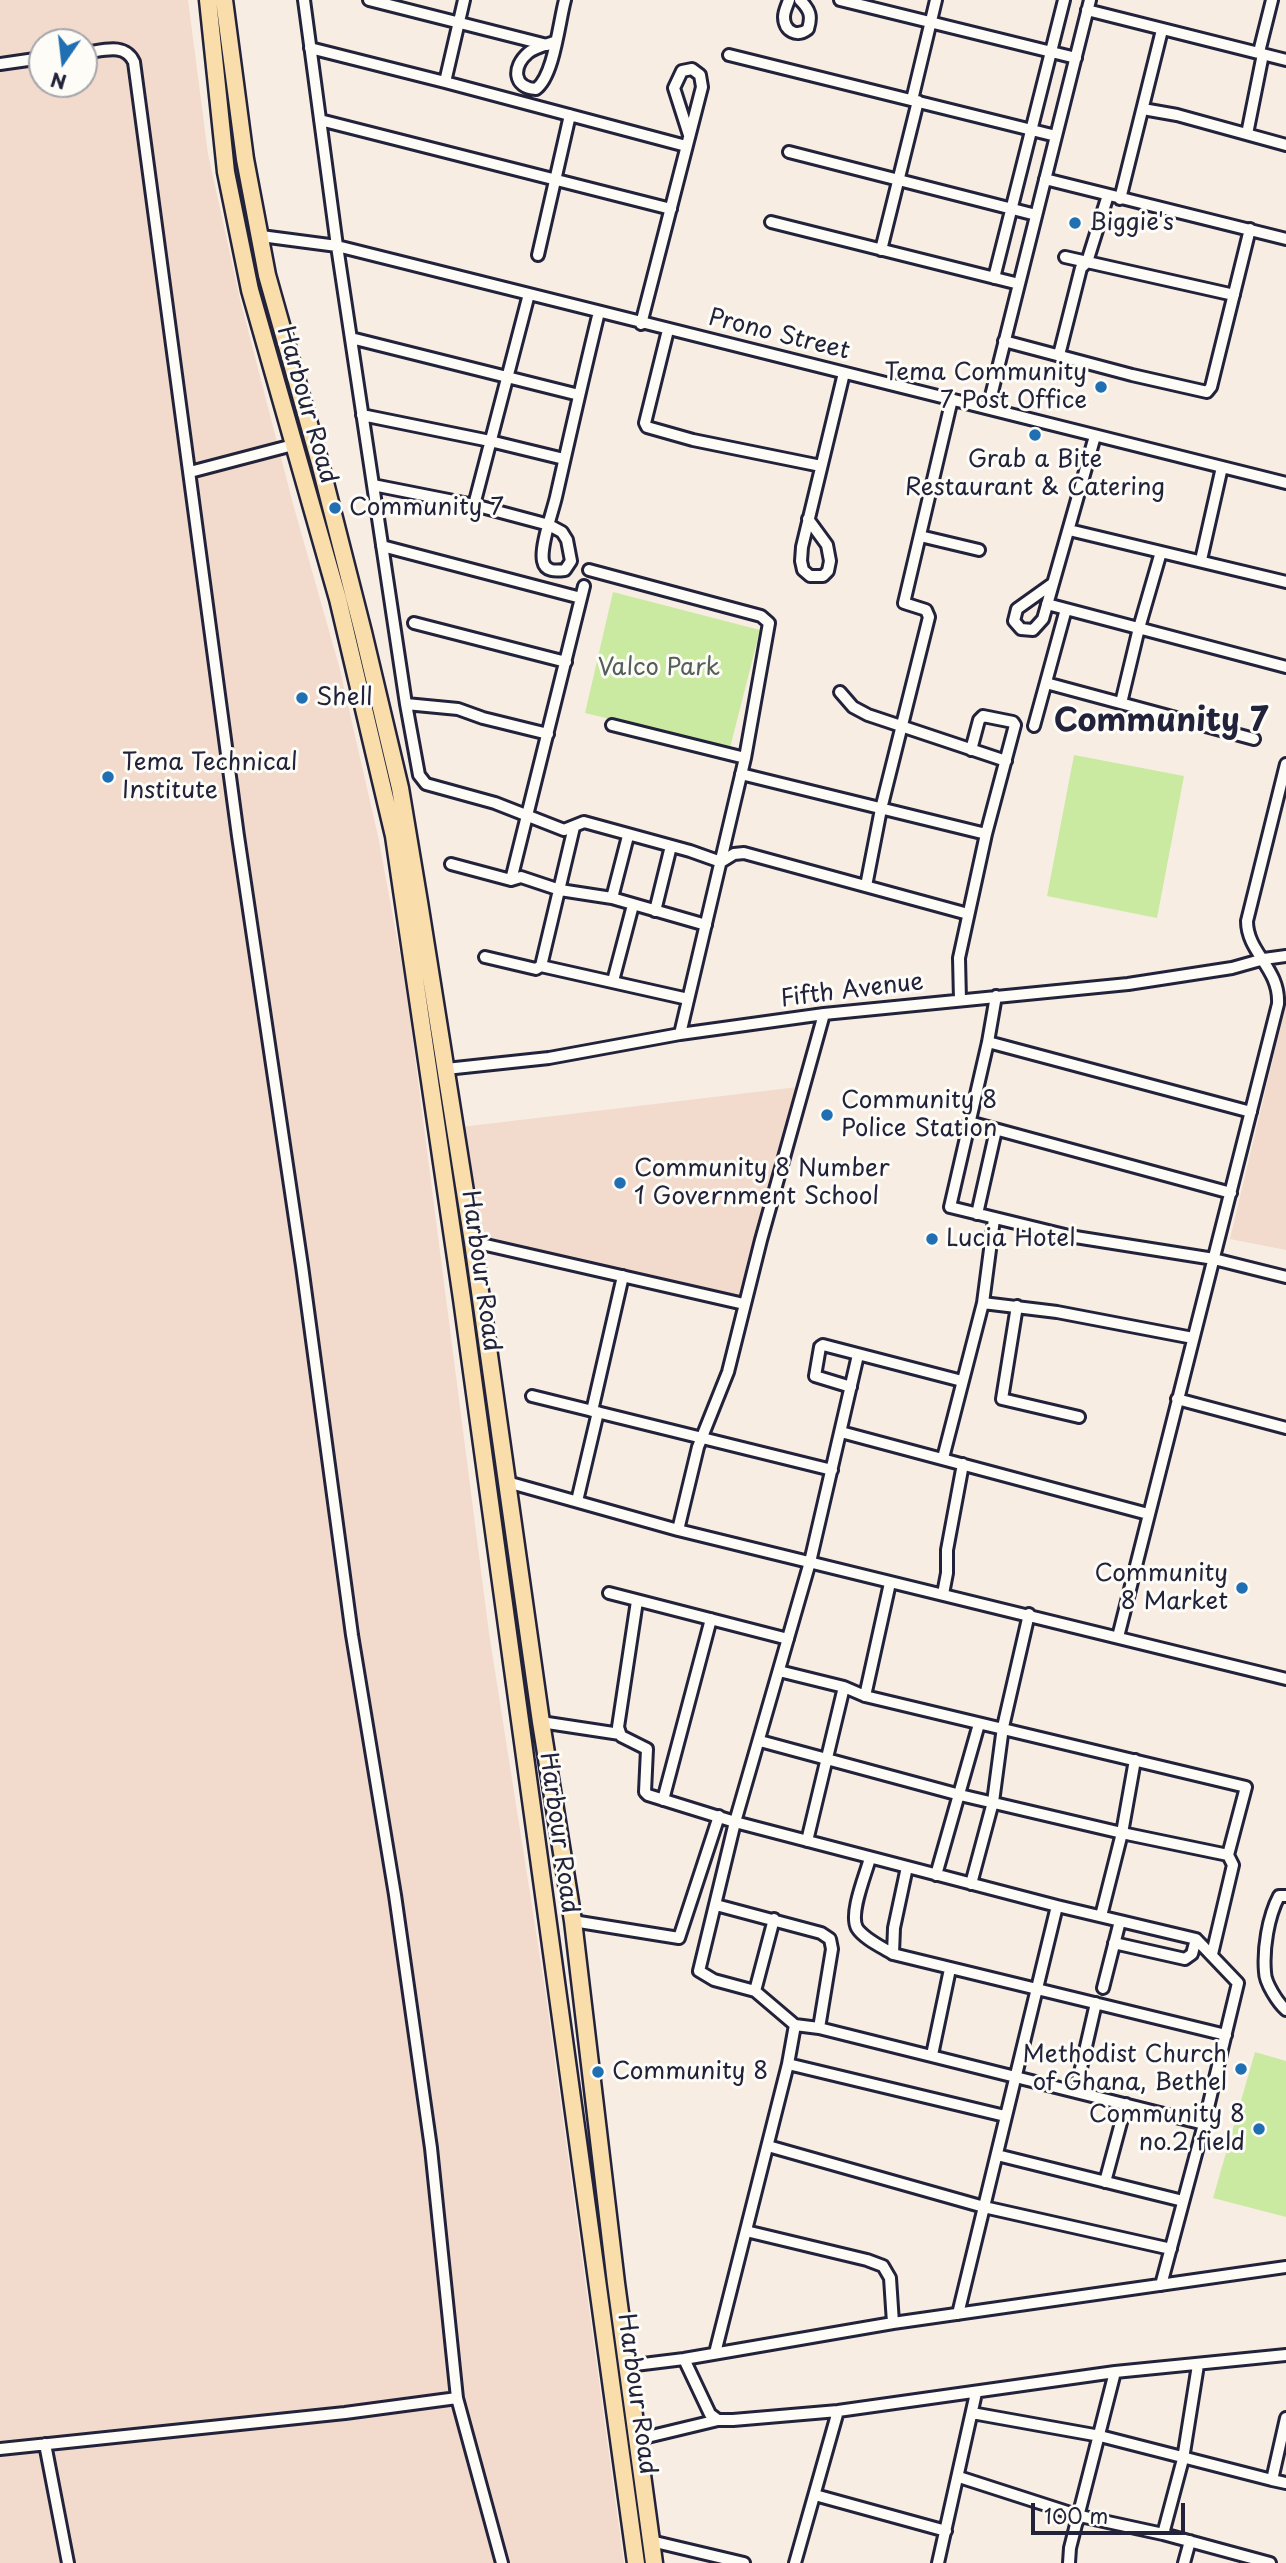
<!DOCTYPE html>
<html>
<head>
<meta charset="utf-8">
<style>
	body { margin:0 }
	#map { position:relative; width:1286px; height:2563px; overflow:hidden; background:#f8ede3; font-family:"Playpen Sans",sans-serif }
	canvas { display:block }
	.north { position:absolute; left:28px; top:28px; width:70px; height:70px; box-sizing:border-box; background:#fdfcf7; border:2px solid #a5a5ac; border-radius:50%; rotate:194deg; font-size:19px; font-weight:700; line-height:28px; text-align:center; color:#22223b }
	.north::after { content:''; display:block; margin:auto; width:24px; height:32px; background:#1f6fb2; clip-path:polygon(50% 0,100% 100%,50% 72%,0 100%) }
	.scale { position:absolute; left:1031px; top:2503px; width:154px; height:32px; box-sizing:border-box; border:4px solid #22223b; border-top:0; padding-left:9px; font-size:21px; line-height:24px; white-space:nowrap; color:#22223b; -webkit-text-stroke:5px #fdfcf7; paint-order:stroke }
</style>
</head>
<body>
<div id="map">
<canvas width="1286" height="2563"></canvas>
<div class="north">N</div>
<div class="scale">100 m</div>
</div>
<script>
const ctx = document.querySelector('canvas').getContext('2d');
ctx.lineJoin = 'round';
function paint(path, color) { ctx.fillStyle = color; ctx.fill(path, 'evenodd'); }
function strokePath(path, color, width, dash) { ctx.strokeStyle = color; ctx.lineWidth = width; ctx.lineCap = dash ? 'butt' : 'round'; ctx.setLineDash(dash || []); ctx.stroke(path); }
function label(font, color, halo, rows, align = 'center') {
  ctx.font = font + ' "Playpen Sans",sans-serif'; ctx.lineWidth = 6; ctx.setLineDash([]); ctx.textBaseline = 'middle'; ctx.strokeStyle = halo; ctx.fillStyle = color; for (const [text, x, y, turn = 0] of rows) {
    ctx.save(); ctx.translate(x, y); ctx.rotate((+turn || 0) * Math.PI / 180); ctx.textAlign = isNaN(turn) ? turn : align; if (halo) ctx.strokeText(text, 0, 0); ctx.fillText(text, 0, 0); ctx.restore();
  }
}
const built = new Path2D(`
	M0 0H188L208 154 240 299 293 504 339 666 378 836 406 987 489 1633 545 1989 624 2563H0ZM42 42H84V84H42Z
	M1286 1004V1250L1230 1239Z
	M798 1087 737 1301 479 1239 461 1127Z`);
const green = new Path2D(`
	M613 592 760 630 730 748 585 713Z
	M1074 755 1184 776 1157 918 1047 896Z
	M1255 2052 1286 2061V2217L1213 2198Z`);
const minor = new Path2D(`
	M304 0 337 246 406 704 458 709 483 718 548 734
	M369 0 547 45
	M789 0C787 6 784 11 784 17 784 31 797 38 808 29 812 16 810 10 800 0
	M840 0 1076 58
	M1087 10 1286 60
	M554 42C546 45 535 47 528 53 512 67 513 88 536 89 554 76 559 22 565 0
	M310 48 445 82 686 146
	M1259 52 1272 0
	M84 53C102 51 125 42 134 62L238 836 302 1266 352 1635 395 1895 431 2148 457 2398 502 2563
	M729 55 1056 136
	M0 64 42 58
	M445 82 464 0
	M912 100 936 0
	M1143 109 1177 115 1286 145
	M320 120 671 209
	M1247 134 1263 54
	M789 152 1036 215
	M1045 179 1286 239
	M1120 199 1162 30
	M771 222 1019 284
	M261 236 337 246 1286 483
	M881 250 918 101
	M538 255 570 115
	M1065 257 1234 295
	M994 278 1064 0
	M641 324 702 87 700 75 692 69 682 71 674 88 689 135
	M668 330 645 423 647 427 693 440 821 466
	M351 338 579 395
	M1004 341 1132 375 1207 392 1211 387 1250 229
	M1059 355 1081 268 1087 262 1108 195
	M988 408 1090 0
	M362 415 490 441 564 459
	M190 472 293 445
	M373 485 474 505 549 525 562 532 567 540 571 561 565 570C556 571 545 572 543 561 540 546 552 514 556 497 570 435 584 373 599 312
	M474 505 529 294
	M808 519 827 545 830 561 828 571 823 576H810L803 570 801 561 802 547 844 373
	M1069 530 1286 582
	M920 536 979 550
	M382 546 581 598
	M1201 560 1222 467
	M589 570 761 616 769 623 745 758 680 1034
	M1052 584 1017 609 1014 621 1021 629 1033 630 1043 619 1095 436
	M1047 604 1286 667
	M414 623 566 662
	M1046 683 1254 739
	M840 692 853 707 868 715 1006 761
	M1121 703 1139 628 1161 552
	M406 704 419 775 426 784 495 803 564 830 584 822 690 851 721 862 734 854 744 853 968 914
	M612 725 745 758
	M1034 726 1066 609
	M741 774 986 834
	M451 864 511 880 521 877 560 890 612 898 706 925
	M511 880 584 586
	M866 886 881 809 929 617 926 610 904 603 952 399
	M612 898 628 836
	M655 911 671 846
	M485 957 536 969 541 966 688 999
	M541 966 574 827
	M613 981 633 905
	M996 996 988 1042 950 1207 1069 1236 1214 1259 1286 1277
	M960 1000 959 958 986 834 1015 725 1013 722 983 716 979 720 971 750
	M988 1042 1251 1112
	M446 1069 549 1058 680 1034 824 1014 1128 984 1232 968 1264 959 1286 956
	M969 1122 1231 1193
	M977 1214 996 1130
	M473 1242 744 1304
	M983 1303 1057 1312 1193 1338
	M1017 1306 1002 1399 1079 1417
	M858 1355 810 1562 735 1822 1057 1906 958 2314
	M851 1387 815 1376 820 1347 823 1345 962 1381
	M532 1396 832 1470
	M1177 1399 1286 1428
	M592 1411 623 1276
	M841 1432 1148 1514
	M943 1458 983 1303 994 1219
	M507 1482 678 1530 1286 1679
	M577 1501 598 1412
	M678 1530 698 1447 728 1372 761 1240 824 1014
	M609 1593 788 1639
	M943 1594 947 1573V1550L963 1464
	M637 1601 618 1727 621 1736 647 1749 645 1792 648 1795 735 1822 699 1971 714 1980 755 1991 795 2025 819 2028 1204 2124
	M1118 1637 1278 1004C1280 968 1247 953 1247 921L1286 764
	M779 1671 844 1687 865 1696 1246 1787 1228 1855 1233 1865 1212 1954
	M865 1696 890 1583
	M541 1722 620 1734
	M760 1741 960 1795 1122 1833 1228 1855
	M663 1800 711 1619
	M807 1841 844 1687
	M870 1858C866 1874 849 1913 857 1928 864 1939 882 1947 893 1954L894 1928 907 1867
	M936 1875 979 1724
	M971 1884 993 1802 1003 1727 1029 1614
	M1286 1896H1279C1268 1917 1263 1949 1265 1972 1265 1983 1278 2003 1286 2010
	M716 1905 821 1933 830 1939 832 1949 819 2028
	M1057 1906 1196 1939 1238 1983 1204 2124 1161 2285
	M1101 1916 1122 1833 1135 1760
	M573 1921 679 1938 719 1816
	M1114 1943 1185 1959 1192 1954 1196 1939
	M893 1954 1226 2035
	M1103 1988 1120 1921
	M755 1991 774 1919
	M932 2055 950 1969
	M788 2064 1005 2116
	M1076 2090 1096 2003
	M768 2146 984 2207 1171 2249
	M997 2155 1183 2201
	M1105 2182 1126 2104
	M746 2231 867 2260 883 2266 890 2278 893 2323
	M715 2353 788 2064 795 2025
	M684 2359 710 2414 718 2420H733L838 2411 1115 2372 1286 2355
	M627 2366 684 2359 893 2323 1286 2267
	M972 2413 1100 2436 1272 2480
	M1286 2418 1272 2480 1286 2483
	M639 2439 718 2420
	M45 2444 68 2563
	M0 2449 345 2413 457 2398
	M959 2477 1080 2516 1163 2534 1270 2563
	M815 2495 946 2531
	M1163 2534 1183 2459 1198 2365
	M651 2541 744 2563
	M795 2563 838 2411
	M938 2563 976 2393
	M1069 2563 1070 2548 1115 2372
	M1184 2563 1190 2541`);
const highway = new Path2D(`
	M208 0 226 172 250 290 338 599 394 836 462 1299 636 2563
	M224 0 245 159 267 275 320 463 363 632 400 788 419 902 473 1242 541 1722 573 1921 616 2283 654 2563`);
const markers = [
	[1075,223,7,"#1f6fb2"],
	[1101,387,7,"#1f6fb2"],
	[1035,435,7,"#1f6fb2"],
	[335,508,7,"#1f6fb2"],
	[302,698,7,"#1f6fb2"],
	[108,777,7,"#1f6fb2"],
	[827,1115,7,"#1f6fb2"],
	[620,1183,7,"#1f6fb2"],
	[932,1239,7,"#1f6fb2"],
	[1242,1588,7,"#1f6fb2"],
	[1241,2069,7,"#1f6fb2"],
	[598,2072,7,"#1f6fb2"],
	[1259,2129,7,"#1f6fb2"]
];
const poiNames = [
	["Biggie's",1089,223],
	["Tema Community",1087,373,"right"],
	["7 Post Office",1087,401,"right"],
	["Grab a Bite",1035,460,"center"],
	["Restaurant & Catering",1035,488,"center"],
	["Community 7",349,508],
	["Shell",316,698],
	["Tema Technical",122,763],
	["Institute",122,791],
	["Community 8",841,1101],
	["Police Station",841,1129],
	["Community 8 Number",634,1169],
	["1 Government School",634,1197],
	["Lucia Hotel",946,1239],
	["Community",1228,1574,"right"],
	["8 Market",1228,1602,"right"],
	["Methodist Church",1227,2055,"right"],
	["of Ghana, Bethel",1227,2083,"right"],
	["Community 8",612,2072],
	["Community 8",1245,2115,"right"],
	["no.2 field",1245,2143,"right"]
];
const streetNames = [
	["Prono Street",779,335,14],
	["Harbour Road",306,405,74],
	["Fifth Avenue",852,991,-7],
	["Harbour Road",480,1271,82],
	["Harbour Road",558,1833,82],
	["Harbour Road",636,2394,82]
];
const parkNames = [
	["Valco Park",659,668]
];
const districtNames = [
	["Community 7",1161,722]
];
paint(built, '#f2dacc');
paint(green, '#caeaa2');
strokePath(minor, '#22223b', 16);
strokePath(highway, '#22223b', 21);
strokePath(minor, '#fdfcf7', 10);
strokePath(highway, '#f9deab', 16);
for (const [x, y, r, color] of markers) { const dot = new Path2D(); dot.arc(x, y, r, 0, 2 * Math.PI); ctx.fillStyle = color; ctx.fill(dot); strokePath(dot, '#fdfcf7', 2.5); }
label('24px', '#22223b', '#fdfcf7', poiNames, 'left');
label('24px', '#22223b', '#fdfcf7', streetNames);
label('24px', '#545e5a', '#fdfcf7', parkNames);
label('bold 32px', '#22223b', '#fdfcf7', districtNames);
</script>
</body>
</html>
